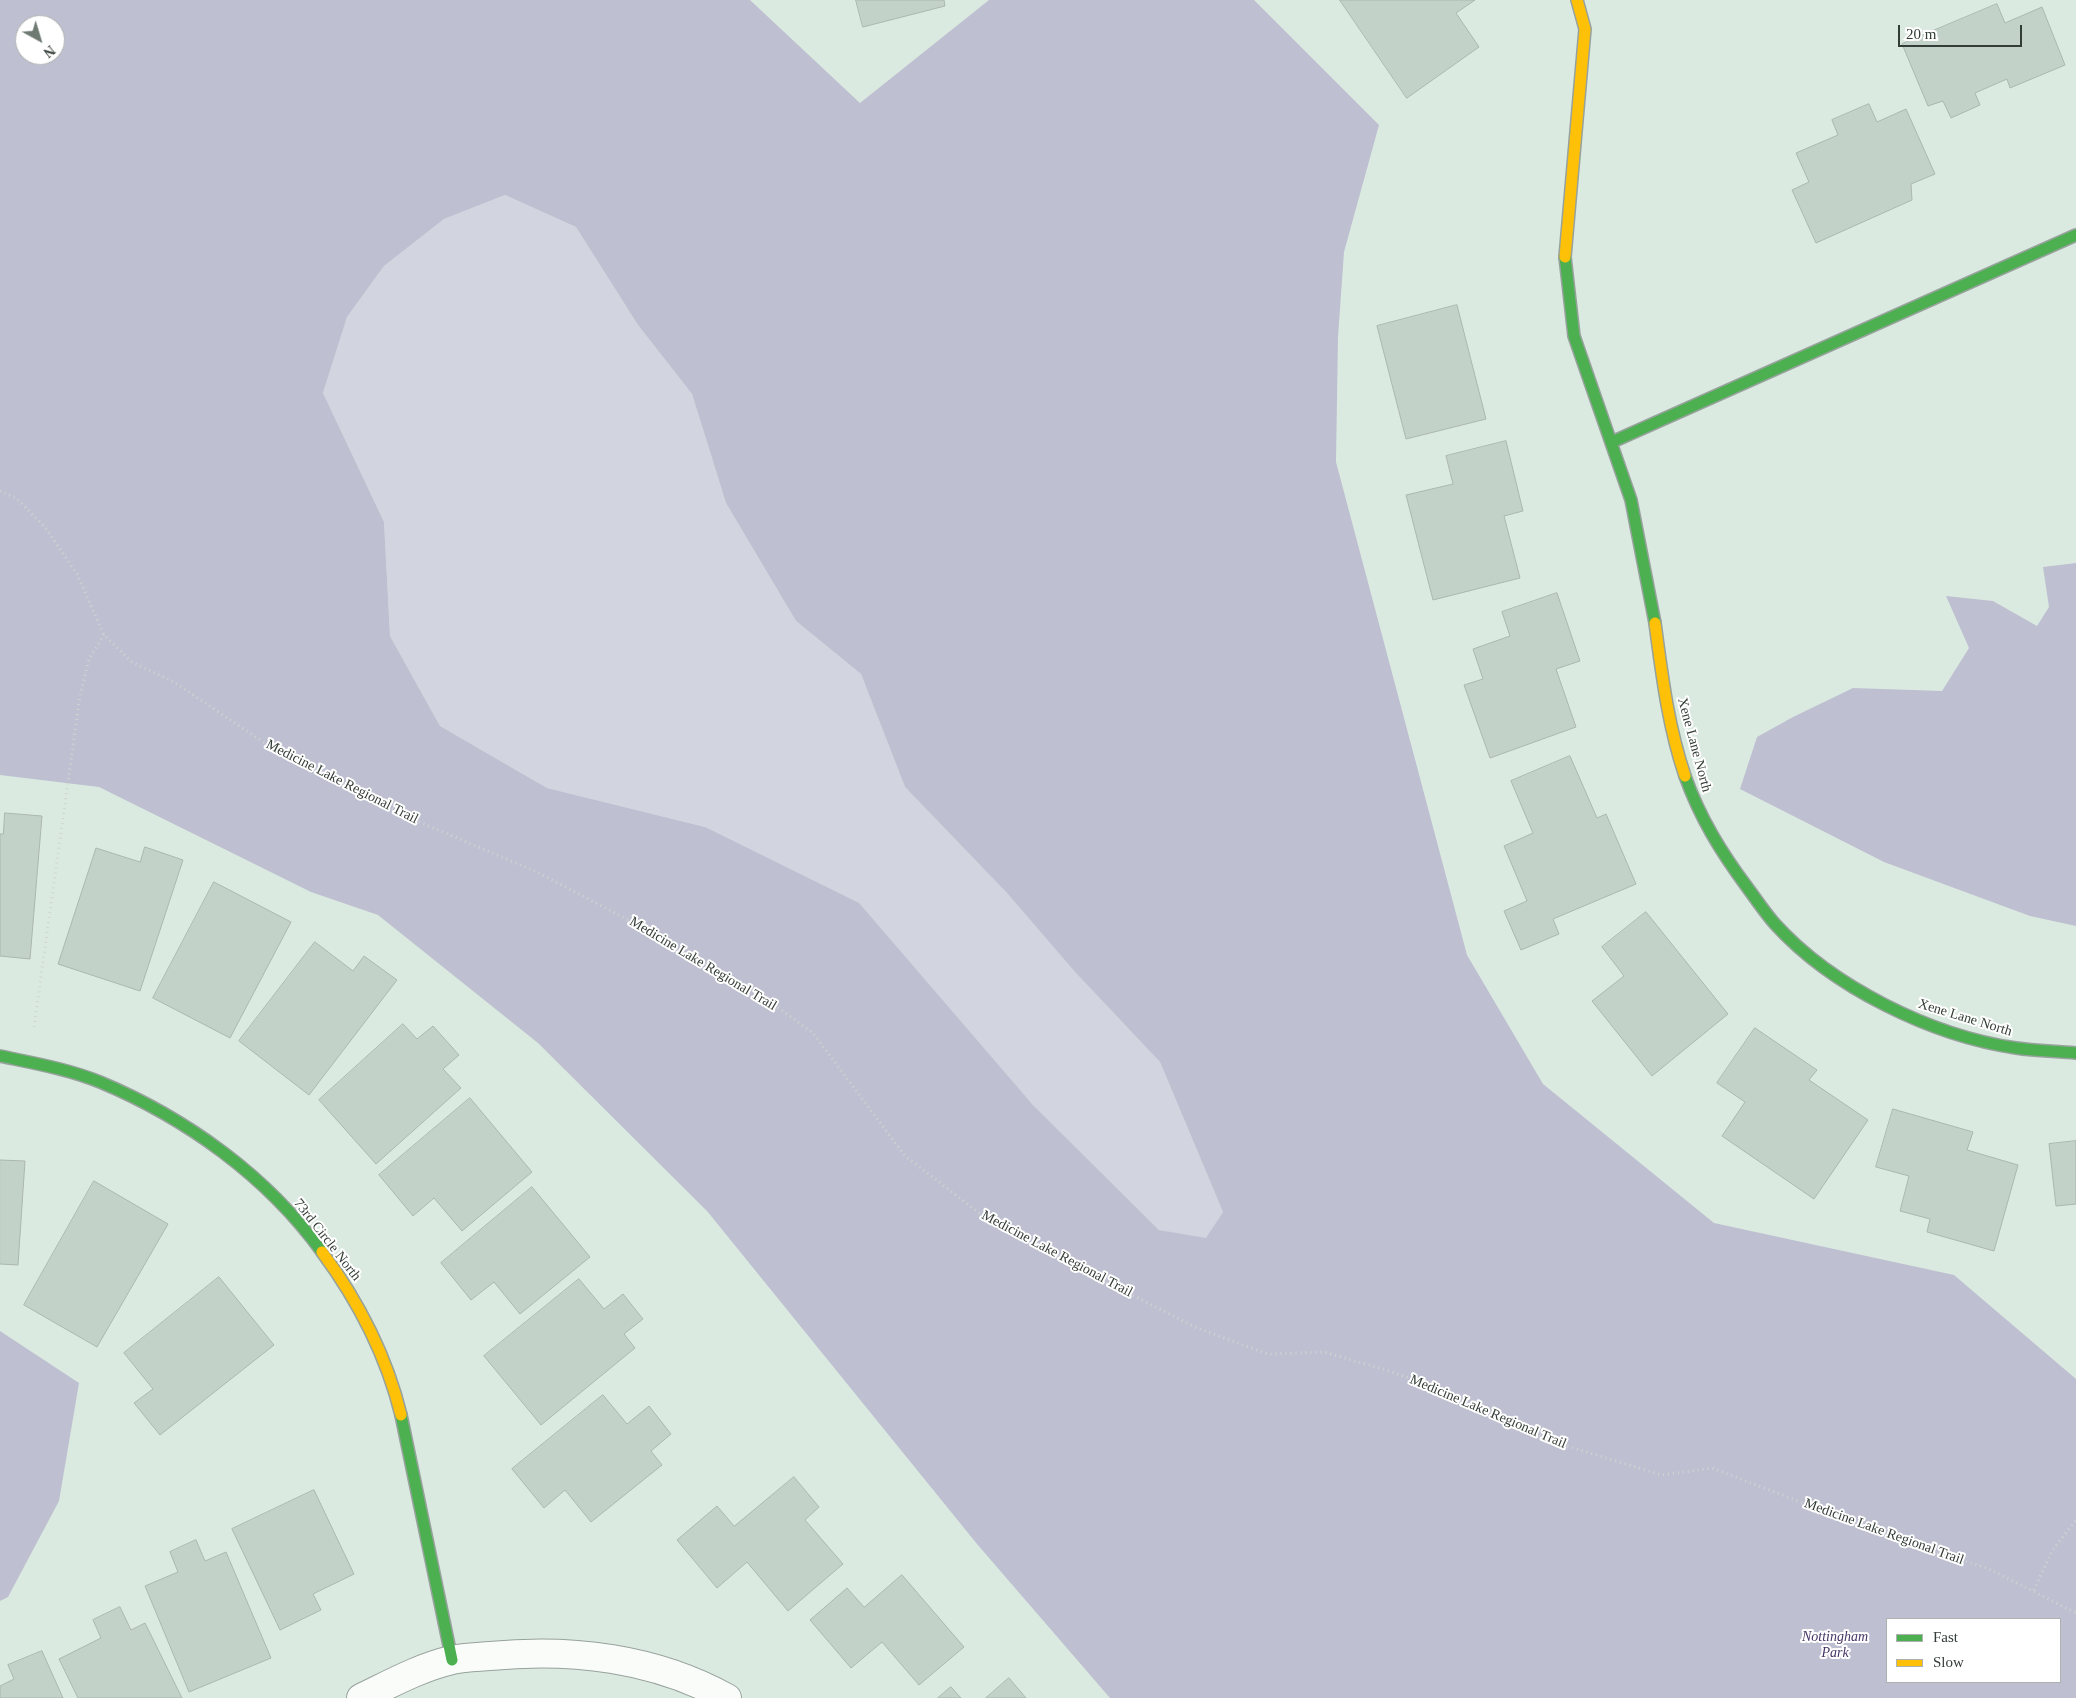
<!DOCTYPE html>
<html>
<head>
<meta charset="utf-8">
<style>
	body { margin:0 }
	#map { position:relative; width:2076px; height:1698px; overflow:hidden; background:#dbeae1; font-family:Georgia,serif }
	canvas { display:block }
	.legend { position:absolute; left:1886px; top:1618px; width:175px; height:65px; box-sizing:border-box; background:#fff; border:1px solid #adb1af; margin:0; padding:6px 9px; list-style:none; font-size:15px; color:#333d37 }
	.legend li { display:flex; align-items:center; gap:10px; height:25px }
	.legend b { width:25px; border:1px solid #adb1af }
	.north { position:absolute; left:15px; top:15px; width:50px; height:50px; box-sizing:border-box; background:#fff; border:1px solid #adb1af; border-radius:50%; rotate:141deg; font-size:14px; font-weight:700; line-height:20px; text-align:center; color:#333d37 }
	.north::after { content:''; display:block; margin:auto; width:18px; height:22px; background:#6e7a72; clip-path:polygon(50% 0,100% 100%,50% 72%,0 100%) }
	.scale { position:absolute; left:1898px; top:25px; width:124px; height:22px; box-sizing:border-box; border:2px solid #333d37; border-top:0; padding-left:6px; font-size:15px; line-height:18px; white-space:nowrap; color:#333d37; -webkit-text-stroke:4px #fff; paint-order:stroke }
</style>
</head>
<body>
<div id="map">
<canvas width="2076" height="1698"></canvas>
<ul class="legend">
<li><b style="height:6px;background:#4caf50"></b>Fast</li>
<li><b style="height:6px;background:#ffc107"></b>Slow</li>
</ul>
<div class="north">N</div>
<div class="scale">20 m</div>
</div>
<script>
const ctx = document.querySelector('canvas').getContext('2d');
ctx.lineJoin = 'round';
function paint(path, color) { ctx.fillStyle = color; ctx.fill(path, 'evenodd'); }
function strokePath(path, color, width, dash) { ctx.strokeStyle = color; ctx.lineWidth = width; ctx.lineCap = dash ? 'butt' : 'round'; ctx.setLineDash(dash || []); ctx.stroke(path); }
function label(font, color, halo, rows, align = 'center') {
  ctx.font = font + ' Georgia,serif'; ctx.lineWidth = 4; ctx.setLineDash([]); ctx.textBaseline = 'middle'; ctx.strokeStyle = halo; ctx.fillStyle = color; for (const [text, x, y, turn = 0] of rows) {
    ctx.save(); ctx.translate(x, y); ctx.rotate((+turn || 0) * Math.PI / 180); ctx.textAlign = isNaN(turn) ? turn : align; if (halo) ctx.strokeText(text, 0, 0); ctx.fillText(text, 0, 0); ctx.restore();
  }
}
const green = new Path2D(`
	M505 195 576 227 638 325 692 394 726 503 796 621 861 674 905 787 1007 893 1075 972 1160 1062 1223 1212 1206 1239 1159 1230 1032 1104 705 827 547 788 440 726 390 636 384 522 323 393 347 317 384 266 444 219Z`);
const forest = new Path2D(`
	M0 0H750L860 103 989 0H1254L1379 125 1344 252 1338 337 1336 462 1467 955 1543 1084 1714 1223 1954 1275 2076 1379V1698H1110L977 1544 707 1211 538 1043 378 915 311 892 99 787 0 775ZM25 25H55V55H25ZM505 195 576 227 638 325 692 394 726 503 796 621 861 674 905 787 1007 893 1075 972 1160 1062 1223 1212 1206 1238 1159 1230 1032 1104 859 903 705 827 547 788 440 726 390 636 384 522 323 393 347 317 384 266 444 219ZM2060 1619V1682H1887V1619Z
	M2076 563V926L2030 916 1884 862 1740 789 1757 737 1793 717 1853 688 1942 691 1969 648 1946 596 1993 601 2037 626 2049 607 2043 567Z
	M0 1331 79 1383 59 1501 8 1597 0 1601Z`);
const building = new Path2D(`
	M856 0H944L945 6 863 27Z
	M1340 0H1475L1456 13 1479 47 1407 98Z
	M1997 4 2005 23 2042 7 2065 65 2010 88 2007 79 1975 93 1980 105 1951 118 1943 101 1928 106 1902 44Z
	M1869 104 1877 122 1906 109 1935 174 1911 184 1912 200 1816 243 1792 190 1809 182 1796 153 1838 135 1832 120Z
	M1457 305 1486 419 1406 439 1377 326Z
	M1506 441 1523 511 1504 516 1520 578 1433 600 1406 495 1453 484 1446 456Z
	M1557 593 1580 661 1556 669 1576 727 1490 758 1464 685 1483 679 1473 649 1510 636 1502 612Z
	M1570 756 1597 818 1606 814 1636 884 1553 919 1559 934 1521 950 1504 911 1527 901 1504 846 1533 833 1511 781Z
	M5 813 42 816 30 959 0 956V834H3Z
	M145 847 183 860 140 991 58 964 96 848 140 862Z
	M214 882 291 922 230 1038 153 998Z
	M1646 912 1728 1014 1652 1076 1592 1001 1624 976 1602 947Z
	M315 942 353 971 364 956 397 980 309 1095 239 1041Z
	M403 1024 417 1039 433 1026 459 1055 443 1069 461 1088 376 1164 319 1100Z
	M1755 1028 1817 1070 1809 1080 1868 1120 1814 1199 1722 1136 1745 1102 1717 1083Z
	M470 1098 532 1172 462 1231 434 1198 413 1216 379 1175Z
	M1893 1109 1973 1132 1967 1150 2018 1165 1994 1251 1927 1232 1930 1219 1900 1211 1909 1176 1876 1167Z
	M2076 1141V1204L2056 1206 2049 1144Z
	M0 1160 25 1161 18 1265 0 1264Z
	M94 1181 168 1224 97 1347 24 1305Z
	M532 1187 590 1257 520 1314 494 1282 471 1300 441 1263Z
	M219 1277 274 1345 160 1435 134 1403 153 1389 124 1353Z
	M579 1279 604 1309 623 1294 643 1319 624 1334 635 1348 541 1425 484 1356Z
	M603 1395 627 1424 649 1406 671 1434 651 1451 662 1465 591 1522 565 1490 544 1508 512 1469Z
	M794 1477 819 1507 805 1520 843 1564 788 1611 747 1562 717 1588 677 1540 717 1506 734 1526Z
	M314 1490 354 1574 313 1594 321 1610 280 1630 232 1529Z
	M196 1540 205 1561 226 1552 271 1658 189 1692 145 1586 178 1572 170 1552Z
	M902 1575 964 1647 919 1685 882 1642 851 1668 810 1620 847 1588 864 1607Z
	M120 1607 131 1630 145 1623 182 1698H78L59 1659 101 1638 93 1620Z
	M42 1651 63 1698H0V1686L14 1679 8 1665Z
	M1009 1678 1026 1698H986Z
	M951 1687 961 1698H938Z`);
const path = new Path2D(`
	M0 491 16 498 45 527 77 574 104 635 132 662 174 682 269 746 417 821 537 872 651 932 755 991 813 1033 905 1156 983 1216 1081 1269 1197 1328 1268 1354 1324 1352 1383 1369 1441 1389 1557 1443 1662 1475 1712 1468 1907 1543 1987 1568 2076 1613
	M34 1027 80 696 89 659 104 635
	M2034 1590 2052 1551 2076 1520`);
const street = new Path2D(`
	M361 1698C390 1684 421 1667 452 1660 464 1657 478 1657 490 1656 571 1648 655 1658 727 1698`);
const fast = new Path2D(`
	M1565 257 1574 336 1631 500 1655 623
	M1612 442 2076 235
	M1685 776C1700 818 1721 852 1747 887 1756 899 1765 913 1775 924 1832 987 1932 1036 2016 1048 2036 1051 2056 1051 2076 1053
	M0 1056C33 1063 68 1069 100 1082 186 1118 267 1176 322 1252
	M401 1415 452 1660`);
const slow = new Path2D(`
	M1565 257 1585 29 1577 0
	M1655 623C1662 675 1668 726 1685 776
	M322 1252C359 1302 386 1354 401 1415`);
const streetNames = [
	["Xene Lane North",1694,745,75],
	["Medicine Lake Regional Trail",342,782,27],
	["Medicine Lake Regional Trail",703,964,31],
	["Xene Lane North",1965,1018,17],
	["73rd Circle North",327,1240,52],
	["Medicine Lake Regional Trail",1057,1254,28],
	["Medicine Lake Regional Trail",1488,1412,23],
	["Medicine Lake Regional Trail",1884,1532,20]
];
const parkNames = [
	["Nottingham",1835,1637],
	["Park",1835,1653]
];
paint(green, '#d2d4e0');
paint(forest, '#bebfd0');
paint(building, '#c3d2c9');
strokePath(building, '#abb6af', 1);
strokePath(street, '#97a29c', 30);
strokePath(fast, '#97a29c', 14);
strokePath(slow, '#97a29c', 14);
strokePath(path, '#d0d5d2', 3, [1, 4]);
strokePath(street, '#fafcfa', 28);
strokePath(fast, '#4caf50', 11);
strokePath(slow, '#ffc107', 11);
label('14px', '#333d37', '#fff', streetNames);
label('italic 14px', '#453466', '#fff', parkNames);
</script>
</body>
</html>
